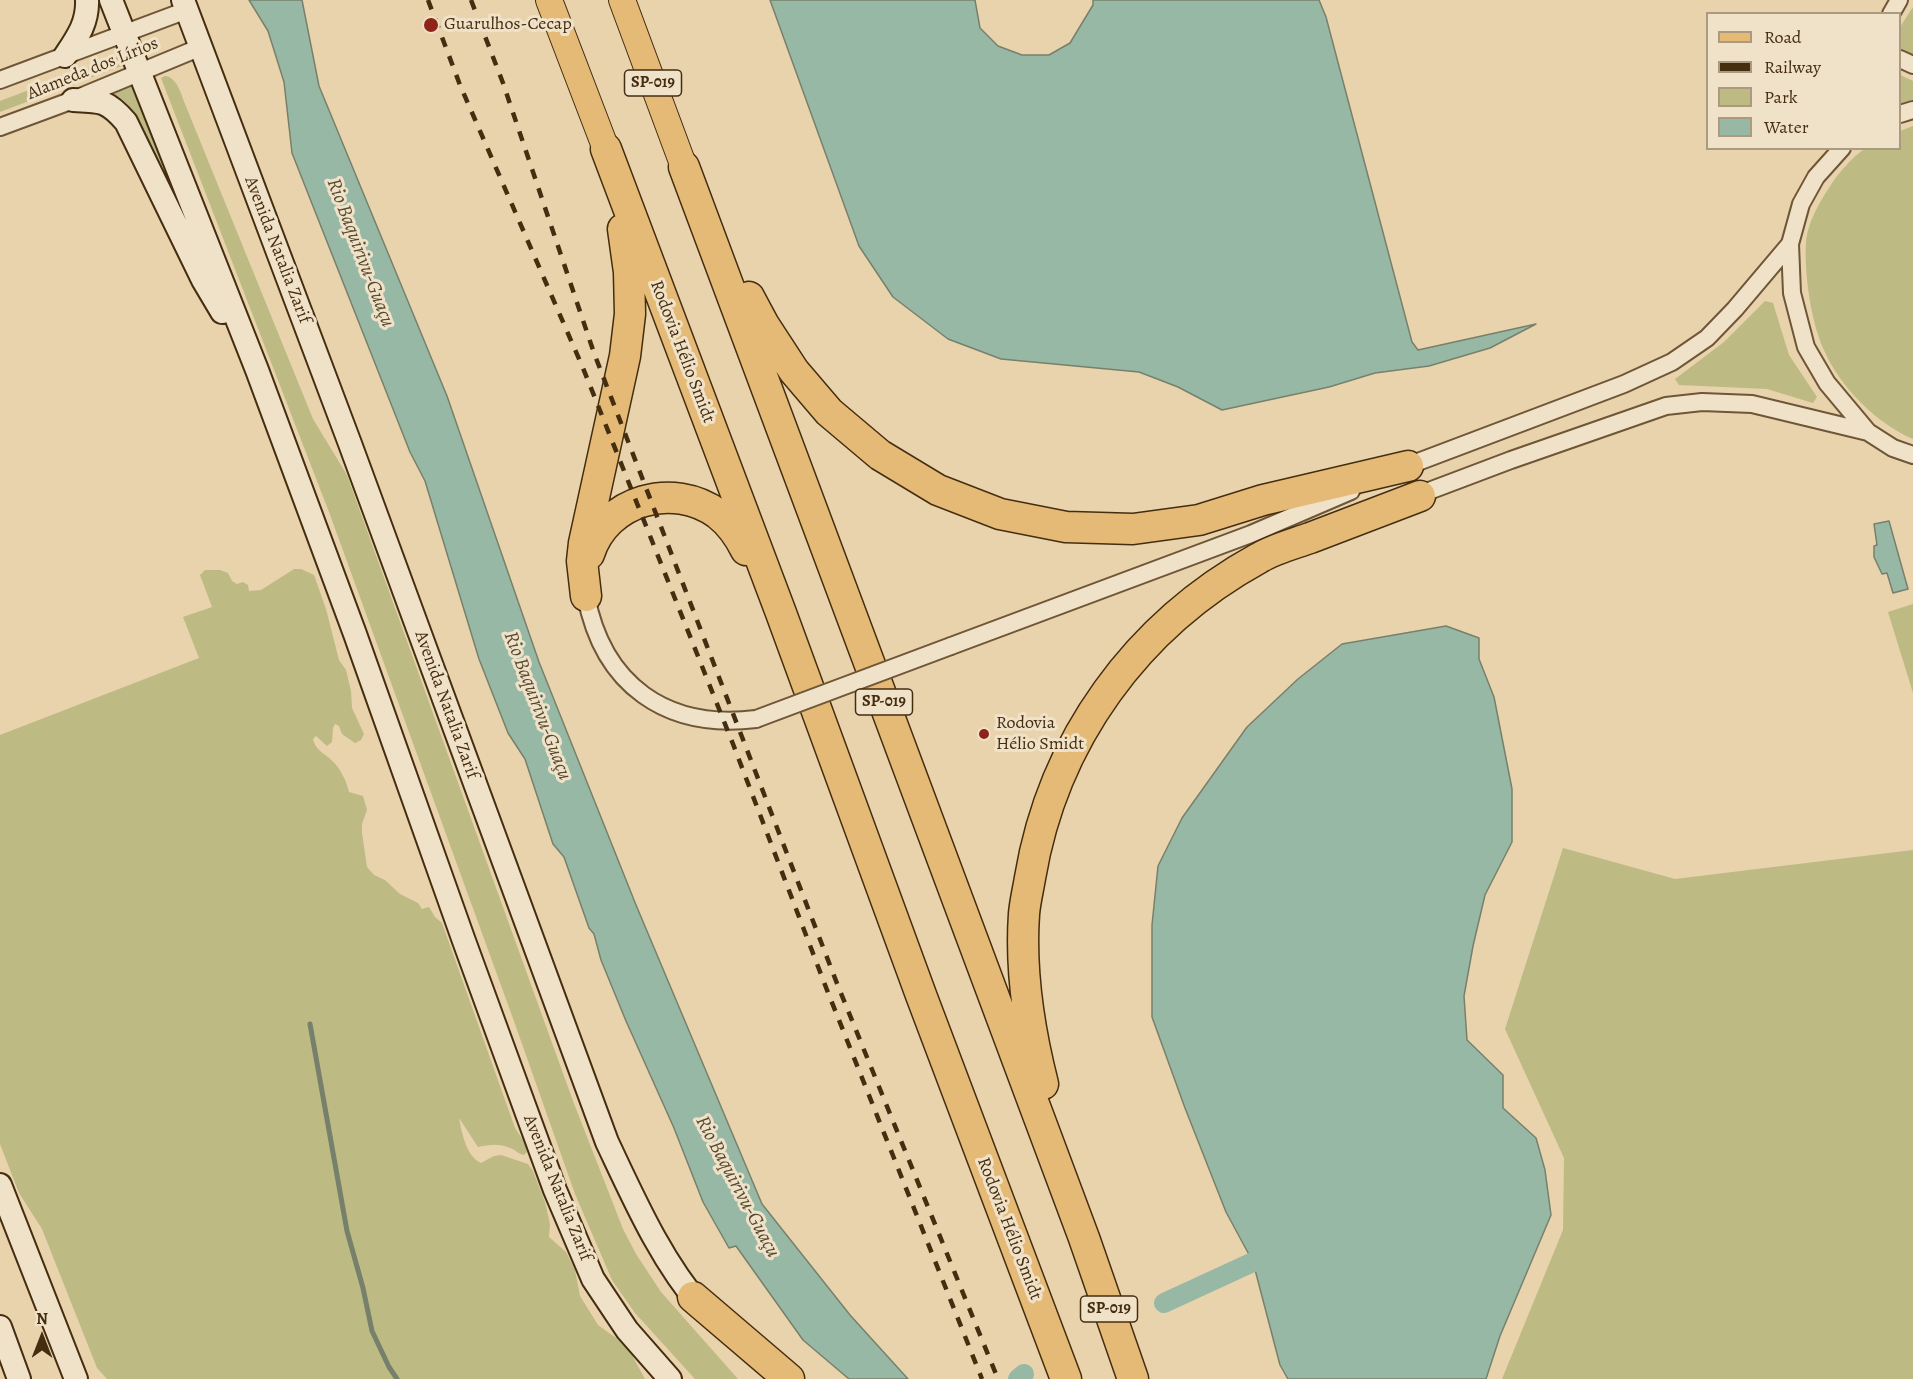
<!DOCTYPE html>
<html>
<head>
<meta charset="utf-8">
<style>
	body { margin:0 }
	#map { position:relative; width:1913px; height:1379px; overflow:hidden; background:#e8d3ac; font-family:Alegreya,serif }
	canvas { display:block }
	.legend { position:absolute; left:1706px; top:12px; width:195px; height:138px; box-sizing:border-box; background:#f0e2c9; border:2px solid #ac9a7f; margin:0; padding:8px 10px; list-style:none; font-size:18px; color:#452d10 }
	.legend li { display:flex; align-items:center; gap:12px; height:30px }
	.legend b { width:30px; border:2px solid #ac9a7f }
	.north { position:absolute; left:12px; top:1307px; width:60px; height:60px; -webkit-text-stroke:4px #f0e2c9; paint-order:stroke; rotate:0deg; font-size:16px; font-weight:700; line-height:24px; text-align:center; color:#452d10 }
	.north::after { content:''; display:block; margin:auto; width:21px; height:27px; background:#452d10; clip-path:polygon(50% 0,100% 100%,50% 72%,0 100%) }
</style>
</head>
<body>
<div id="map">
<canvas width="1913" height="1379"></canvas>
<ul class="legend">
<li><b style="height:8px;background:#e4ba76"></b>Road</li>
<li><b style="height:8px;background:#452d10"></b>Railway</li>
<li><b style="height:16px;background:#bdba84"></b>Park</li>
<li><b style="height:16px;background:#98b8a6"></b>Water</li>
</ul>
<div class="north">N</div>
</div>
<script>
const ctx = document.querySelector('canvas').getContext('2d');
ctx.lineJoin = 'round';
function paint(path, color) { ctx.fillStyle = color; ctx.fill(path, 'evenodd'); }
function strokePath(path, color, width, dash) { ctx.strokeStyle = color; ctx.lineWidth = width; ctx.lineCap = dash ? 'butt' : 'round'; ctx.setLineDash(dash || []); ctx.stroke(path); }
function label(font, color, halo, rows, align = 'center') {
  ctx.font = font + ' Alegreya,serif'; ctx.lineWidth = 6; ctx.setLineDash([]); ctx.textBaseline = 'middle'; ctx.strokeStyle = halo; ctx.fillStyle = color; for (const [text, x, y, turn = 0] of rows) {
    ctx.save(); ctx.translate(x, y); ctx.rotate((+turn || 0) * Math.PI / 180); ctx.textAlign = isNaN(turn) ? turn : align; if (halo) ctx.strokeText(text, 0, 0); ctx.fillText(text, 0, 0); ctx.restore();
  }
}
const green = new Path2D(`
	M1913 7V62L1900 56V27Z
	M116 57H121L124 60V65L0 112V101Z
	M1900 75 1913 81V103L1900 105Z
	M165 76C177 77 181 94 185 104L313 419 347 475 573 1101 623 1229 636 1254 661 1292 738 1379H695L635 1313 612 1280 575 1194 515 1024 329 512 161 78Z
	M137 84 168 174V177H165L107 95Z
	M1913 126V439C1877 424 1839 386 1824 350 1811 322 1804 273 1806 242 1808 219 1824 195 1837 176 1844 168 1857 152 1867 148 1876 146 1890 148 1900 148V131Z
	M1765 301 1773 303 1789 355 1817 397 1813 403 1767 389 1679 385 1675 379 1724 342Z
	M294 569H301L314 575 326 609 339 660 346 670 351 691 352 708 364 734 361 740 355 743 342 734 339 726 335 724 333 728 332 742 327 746 316 736 313 739C315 749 322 752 329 758 339 766 346 779 349 792L363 796 367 810 362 824V833L367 867 374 875 385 880 400 894 418 903 422 909 429 907 435 917 442 923 515 1128 525 1143 527 1152 524 1155C518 1154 516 1150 510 1148 498 1143 490 1145 478 1147L459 1118C462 1133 466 1156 481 1163L494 1156 501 1155 528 1164 533 1171 545 1202 550 1224 549 1237 566 1252 575 1270 580 1296 598 1325 627 1346 645 1379H107L97 1368 42 1229 19 1193 0 1144V735L199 658 183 617 212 607 200 575 205 570H220L228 573 232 581 237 584 243 582 248 585 249 591 261 590Z
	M1913 604V693L1888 612Z
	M1563 848 1675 879 1913 850V1379H1502L1563 1230 1564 1158 1505 1029Z`);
const water = new Path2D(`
	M249 0H302L319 86 447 396 539 662 636 905 762 1204 850 1315 908 1379H849L803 1340 736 1246 729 1248 703 1202 674 1128 626 1021 601 960 594 934 589 928 564 857 553 844 525 759 508 733 479 659 425 481 410 452 292 153 284 82 268 31Z
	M770 0H975L980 28 998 46 1022 55H1049L1070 43 1093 5V0H1319L1326 17 1340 70 1412 342 1418 350 1536 324 1490 348 1429 366 1375 373 1329 387 1222 410 1178 387 1139 372 1001 359 948 339 893 297 859 246Z
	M1889 521 1908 589 1893 593 1887 573 1882 574 1874 557V546L1877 545 1874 524Z
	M1446 626 1479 638V659L1494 697 1512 789V842L1485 895 1473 946 1464 996 1467 1040 1503 1075V1108L1536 1138 1545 1170 1551 1215 1500 1336 1486 1379H1288L1280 1365 1253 1262 1226 1212 1185 1108 1152 1017V925L1158 866 1182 818 1247 727 1298 679 1342 644Z`);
const stream = new Path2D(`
	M310 1024 347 1231 363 1288 372 1331 389 1367 397 1379`);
const canal = new Path2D(`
	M1164 1303 1253 1262
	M1018 1379 1024 1374`);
const street = new Path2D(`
	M1891 14 1899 0
	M1900 59 1913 65
	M0 80 187 10
	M1900 114 1913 110
	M0 127 73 100 201 47
	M1842 148 1816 177 1801 204 1790 244 1792 293 1806 347 1827 383 1868 432 1893 448 1913 455
	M1402 468 1624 384 1672 362 1707 338 1735 309 1790 244
	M1413 497 1511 460 1666 406 1702 402 1752 404 1868 432
	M586 596C603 685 666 730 756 719
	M951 646 1251 534 1351 491`);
const secondary = new Path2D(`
	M111 0 257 370 355 634 464 941 555 1190 593 1279 627 1330 670 1379
	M183 0 349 441 607 1142C634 1199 661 1261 703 1309
	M65 56C77 38 88 23 87 0
	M73 100C101 101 107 100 126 122L203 280 222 312
	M0 1185 76 1379
	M0 1327 19 1379`);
const primary = new Path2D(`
	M549 0 606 149
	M622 0 684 167`);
const highway = new Path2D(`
	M606 149 781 613 921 995 1066 1379
	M684 167 1084 1238 1133 1379
	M749 297 764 325 794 371 829 412 880 455 938 490 1000 514 1066 527 1133 529 1199 520 1263 500 1408 466
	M589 554C606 500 673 481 718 514 731 524 739 536 746 550
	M586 596 582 561 584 543 625 356 630 314 629 272 623 229
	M1043 1084C1029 1029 1020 971 1024 914 1025 902 1028 890 1030 878 1053 740 1137 625 1259 558 1274 549 1293 544 1310 538 1346 524 1383 510 1420 496
	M693 1297 789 1379`);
const rail = new Path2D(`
	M428 0 460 85 583 368 733 744 827 990 982 1379
	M471 0 503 83 594 353 838 986 998 1379`);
const streetBridge = new Path2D(`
	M756 719 951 646`);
const markers = [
	[431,25,8,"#8f2418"],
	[984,734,6,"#8f2418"]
];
const shields = [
	[653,83,57],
	[884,702,57],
	[1109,1309,57]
];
const shieldNames = [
	["SP-019",653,83],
	["SP-019",884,702],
	["SP-019",1109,1309]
];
const poiNames = [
	["Guarulhos-Cecap",444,25],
	["Rodovia",996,724],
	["Hélio Smidt",996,745]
];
const streetNames = [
	["Alameda dos Lírios",93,69,-22],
	["Avenida Natalia Zarif",277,250,69],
	["Rodovia Hélio Smidt",682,352,69],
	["Avenida Natalia Zarif",446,705,70],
	["Avenida Natalia Zarif",557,1188,68],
	["Rodovia Hélio Smidt",1009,1229,69]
];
const waterNames = [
	["Rio Baquirivu-Guaçu",360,253,69],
	["Rio Baquirivu-Guaçu",537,706,69],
	["Rio Baquirivu-Guaçu",737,1187,62]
];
paint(green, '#bdba84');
paint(water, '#98b8a6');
strokePath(water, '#77806a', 1.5);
strokePath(stream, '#77806a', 5);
strokePath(canal, '#98b8a6', 20);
strokePath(street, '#6e5637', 20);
strokePath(secondary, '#452d10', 26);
strokePath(primary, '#452d10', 28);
strokePath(highway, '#452d10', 33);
strokePath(street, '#f0e2c9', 16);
strokePath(secondary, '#f0e2c9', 22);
strokePath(primary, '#e4ba76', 26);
strokePath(highway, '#e4ba76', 30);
strokePath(rail, '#452d10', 4.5, [10, 10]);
strokePath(streetBridge, '#6e5637', 20, []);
strokePath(streetBridge, '#f0e2c9', 16);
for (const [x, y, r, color] of markers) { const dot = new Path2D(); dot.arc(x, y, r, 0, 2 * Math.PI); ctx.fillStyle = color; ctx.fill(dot); strokePath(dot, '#f0e2c9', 2); }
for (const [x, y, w] of shields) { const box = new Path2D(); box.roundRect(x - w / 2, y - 13, w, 26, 4.5); ctx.fillStyle = '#f0e2c9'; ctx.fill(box); strokePath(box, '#452d10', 1.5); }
label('bold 16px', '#452d10', null, shieldNames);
label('18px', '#452d10', '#f0e2c9', poiNames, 'left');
label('18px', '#452d10', '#f0e2c9', streetNames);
label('italic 20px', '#56492e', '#f0e2c9', waterNames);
</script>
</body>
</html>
